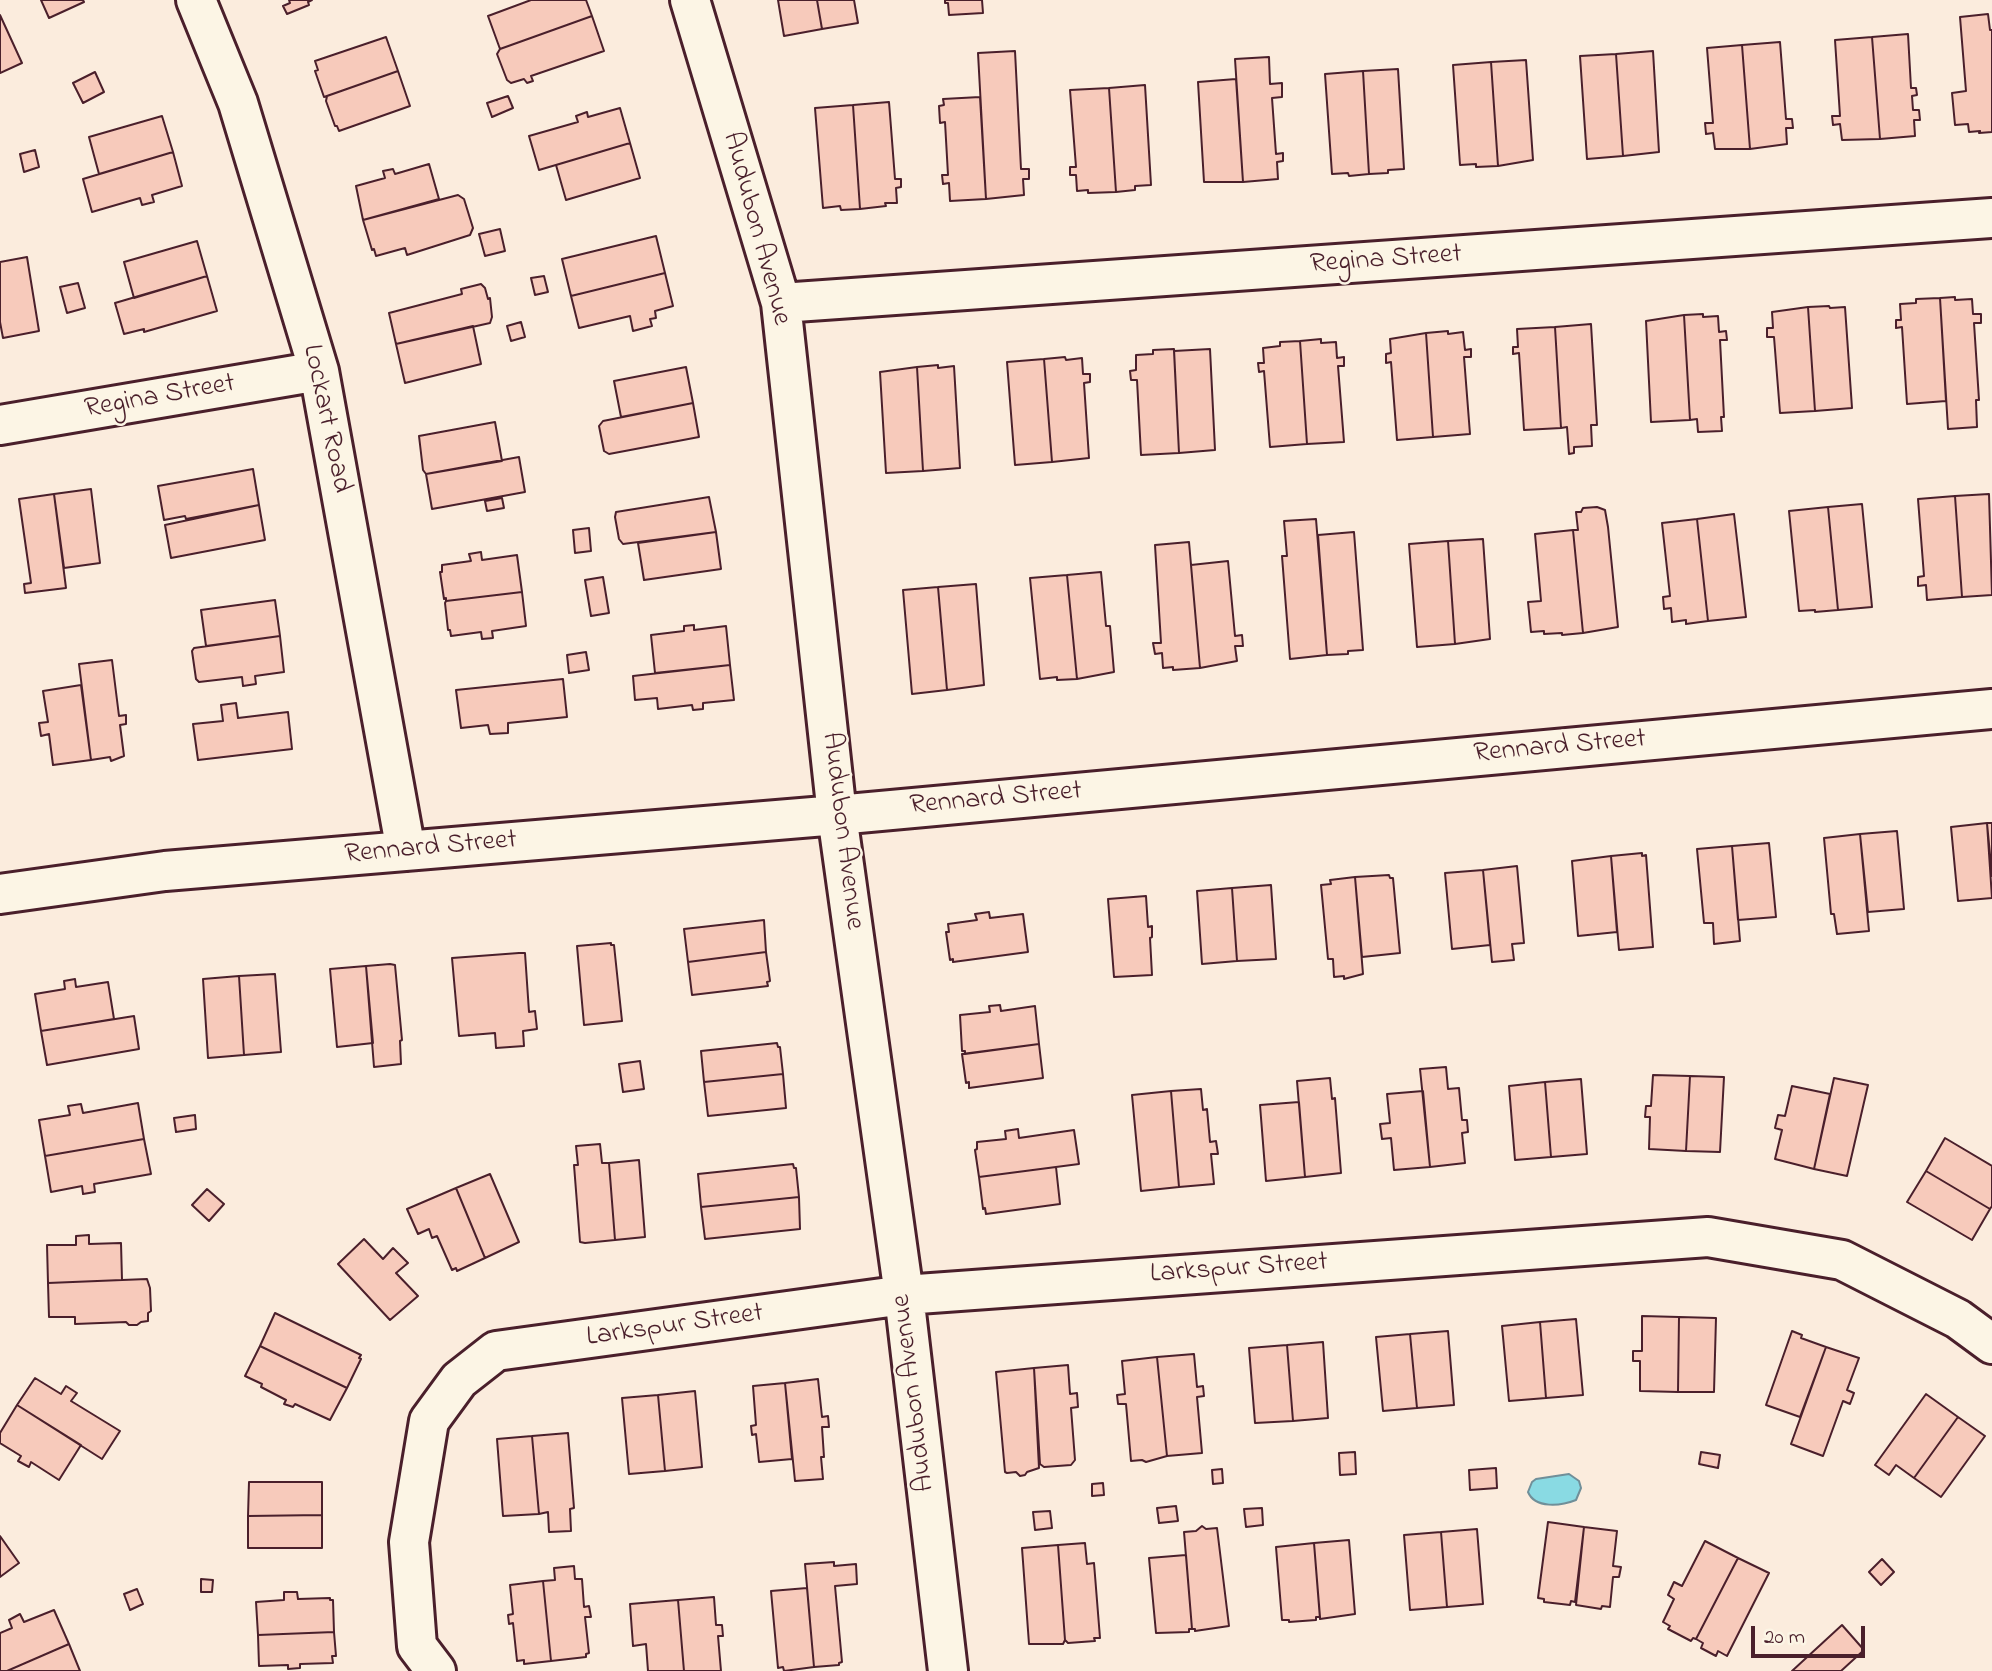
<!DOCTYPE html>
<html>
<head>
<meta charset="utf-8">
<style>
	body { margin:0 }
	#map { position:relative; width:1992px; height:1671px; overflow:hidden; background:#fbecdd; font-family:"Indie Flower",sans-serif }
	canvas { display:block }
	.scale { position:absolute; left:1751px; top:1626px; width:114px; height:32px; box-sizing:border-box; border:4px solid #4a1f2b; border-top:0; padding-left:9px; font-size:21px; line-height:24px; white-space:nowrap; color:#4a1f2b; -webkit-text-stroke:5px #fcf5e5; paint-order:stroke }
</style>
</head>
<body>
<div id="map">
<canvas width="1992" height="1671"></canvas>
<div class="scale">20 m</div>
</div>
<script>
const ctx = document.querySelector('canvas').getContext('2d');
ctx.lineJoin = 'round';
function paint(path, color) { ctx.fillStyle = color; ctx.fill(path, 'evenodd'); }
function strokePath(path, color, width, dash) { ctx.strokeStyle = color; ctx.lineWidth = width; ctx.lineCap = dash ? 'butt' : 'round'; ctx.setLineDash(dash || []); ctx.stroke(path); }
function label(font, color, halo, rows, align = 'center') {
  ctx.font = font + ' "Indie Flower",sans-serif'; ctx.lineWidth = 5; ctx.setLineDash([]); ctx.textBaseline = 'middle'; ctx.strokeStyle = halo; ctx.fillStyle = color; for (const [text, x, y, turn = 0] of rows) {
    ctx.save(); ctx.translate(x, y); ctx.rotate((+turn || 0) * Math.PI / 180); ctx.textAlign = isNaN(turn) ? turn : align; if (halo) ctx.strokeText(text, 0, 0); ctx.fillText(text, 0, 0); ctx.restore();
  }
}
const water = new Path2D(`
	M1569 1474 1579 1481 1581 1488 1576 1500C1561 1506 1535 1509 1528 1492L1532 1482 1536 1479Z`);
const building = new Path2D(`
	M41 0H83L84 2 49 18Z
	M289 0H312L308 2 309 5 287 14 283 6 290 3Z
	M531 0H586L592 16 500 49 488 16Z
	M778 0H817L822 29 784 36Z
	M817 0H854L858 23 822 29Z
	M945 0H982L983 13 949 15 948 3H945Z
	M1988 14 1990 30H1992V132L1979 133 1980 131 1969 132 1968 124 1955 125 1952 93 1966 91 1960 17Z
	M0 15 22 63 0 73Z
	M592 16 604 51 531 76 533 81 527 83 524 79 511 83 507 80 497 54 500 49Z
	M1908 34 1911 88H1916L1917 95 1912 96 1913 110H1919L1920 120H1914L1915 136 1880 139 1872 37Z
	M386 37 398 71 324 97 315 71 318 70 315 61Z
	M1872 37 1880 139 1842 140 1840 124 1833 125 1832 116H1840L1835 40Z
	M1780 42 1786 119H1792L1793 128H1786L1787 144 1750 149 1742 45Z
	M1742 45 1750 149H1715L1713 133 1706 134 1705 123H1713L1707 48Z
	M1015 51 1021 169H1029V179H1023L1024 195 986 199 978 53Z
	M1653 51 1659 152 1623 156 1616 54Z
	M1616 54 1623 156 1587 159 1580 56Z
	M1269 57 1270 84 1282 83V97L1272 98 1276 154 1283 153V161L1277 162 1278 179 1243 182 1235 59Z
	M1526 60 1533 160 1498 166 1491 62Z
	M1491 62 1498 166 1476 167V164L1460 165 1453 65Z
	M1398 69 1404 169 1388 170V173L1369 174 1363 71Z
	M398 71 410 106 339 131 337 126H335L326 101 327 96Z
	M1363 71 1369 174 1349 176 1348 173 1332 174 1325 74Z
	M95 72 104 92 83 103 73 83Z
	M1236 79 1243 182H1204L1198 82Z
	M1145 85 1151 185 1135 186V190L1116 192 1109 88Z
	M1109 88 1116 192 1088 193V190L1077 191 1076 175H1070V167H1076L1070 90Z
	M508 96 513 108 492 117 487 103Z
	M980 97 986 199 950 201 949 183 943 184 942 175H948L945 122 940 123 939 106 944 105 943 99Z
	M889 102 895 179H901V187L896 188 897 203H885L886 206 860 209 853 105Z
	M853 105 860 209 841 210 840 206 823 208 815 108Z
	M620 108 630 143 539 170 529 136 578 122 576 116 587 112 588 117Z
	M162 116 173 152 99 174 89 137Z
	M630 143 640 178 566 200 556 165Z
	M35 150 39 167 24 172 20 154Z
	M173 152 182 186 152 195 154 202 142 205 140 198 92 212 83 179Z
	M429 164 439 199 363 220 356 186 385 178 383 171 393 169 395 174Z
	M458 195 464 199 473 228 470 235 407 255 405 248 376 256 374 249 372 250 363 220Z
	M500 229 505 251 485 256 479 234Z
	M656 236 665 273 571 296 562 259Z
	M197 241 207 276 134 298 124 262Z
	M27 257 39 331 3 338 0 322V262Z
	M665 273 673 306 655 311 656 318 650 319 652 326 633 331 630 316 579 328 571 296Z
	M207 276 217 311 144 332V329L124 334 115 303Z
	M544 276 548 292 535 295 531 278Z
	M78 283 85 308 67 313 60 287Z
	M481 284 485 288 488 299 490 298 492 317 490 323 396 344 389 313 462 294 461 289Z
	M1955 297V300L1972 299 1973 314H1981V323H1974L1979 400H1976L1977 427 1948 429 1940 298Z
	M1940 298 1946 401 1907 404 1902 327 1896 328V320H1901L1900 304 1916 303V299Z
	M1829 306 1830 308 1845 307 1852 408 1815 411 1808 307Z
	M1808 307 1815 411 1780 413 1774 337H1767V328H1773L1772 312Z
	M1703 314V317L1718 316 1719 332 1726 331 1727 340H1720L1724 417H1721L1722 431 1698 432 1697 419 1690 420 1684 315Z
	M1684 315 1690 420 1651 422 1646 321Z
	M521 322 525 337 511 341 507 326Z
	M1591 324 1597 425H1591L1592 446 1574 447V453L1569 454 1567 427 1561 428 1555 327Z
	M473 326 481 364 405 383 396 344Z
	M1555 327 1561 428 1524 430 1519 353 1513 354V347H1518L1517 329Z
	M1448 331V334L1463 332 1465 350 1471 349V357H1464L1470 434 1433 437 1426 333Z
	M1426 333 1433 437 1397 440 1391 362 1386 363V354L1391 353 1390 339Z
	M1321 339V343L1336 342 1337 358 1344 357V366H1338L1344 442 1307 444 1300 341Z
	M1300 341 1307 444 1270 447 1264 371 1259 372 1258 363H1264L1263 348 1280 346V342Z
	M1174 349 1179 453 1141 455 1137 380H1131L1130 371 1136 370V355L1153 354V350Z
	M1210 349 1215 450 1179 453 1174 351Z
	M1065 357 1066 360 1082 358 1083 374H1090V382L1084 383 1089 458 1052 462 1044 359Z
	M1044 359 1052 462 1015 465 1007 362Z
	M938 365V368L954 366 960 468 923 471 917 367Z
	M686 367 693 403 621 417 614 381Z
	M917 367 923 471 886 473 880 372Z
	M693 403 699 437 609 454 604 451 599 426 603 421Z
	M495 422 502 461 426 474 423 470 419 436Z
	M519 457 525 492 432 509 426 474Z
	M253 469 259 505 186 519 185 516 164 520 158 486Z
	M91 489 100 563 64 568 54 494Z
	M54 494 66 588 25 593 24 584 31 583 19 499Z
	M1989 494 1992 595 1962 597 1955 496Z
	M1955 496 1962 597 1927 600 1926 585 1918 586V577L1924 576 1918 499Z
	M709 497 716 532 623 544 619 539 615 517 616 512Z
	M502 498 504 508 487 511 485 501Z
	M1862 504 1872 607 1838 610 1828 507Z
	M259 505 265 540 171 558 165 525Z
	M1597 507 1605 510 1608 527 1618 627 1583 633 1573 530H1578L1576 512H1581L1583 508Z
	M1828 507 1838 610 1815 612V610L1799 611 1789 511Z
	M1734 514 1746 617 1708 621 1697 519Z
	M1316 519 1327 655 1290 659 1282 556H1287L1284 521Z
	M1697 519 1708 621 1686 624V620L1672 622 1671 608 1664 609 1663 597 1670 596 1662 523Z
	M589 528 591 551 575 553 573 530Z
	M1573 530 1583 633 1562 635V633L1544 634V631L1531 632 1528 602 1541 601 1535 534Z
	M716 532 721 569 644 580 638 543Z
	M1354 532 1363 650 1348 651V654L1327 655 1318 535Z
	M1483 539 1490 639 1455 644 1448 541Z
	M1448 541 1455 644 1417 647 1409 544Z
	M1189 542 1200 668 1173 670V667L1163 668 1162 653 1155 654 1153 643H1161L1155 545Z
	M481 552 482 560 517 555 522 592 446 601V598L444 599 440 572H442V565L471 561 469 554Z
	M1228 561 1235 636 1242 635 1243 646H1235L1237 661 1200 668 1191 565Z
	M1101 572 1106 626H1110L1114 672 1077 679 1067 575Z
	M1067 575 1077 679 1057 680V677L1040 679 1030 578Z
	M603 577 609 613 591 616 585 580Z
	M976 584 984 685 947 690 938 587Z
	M938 587 947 690 912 694 903 590Z
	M522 592 526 626 492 631 493 638 482 639 481 632 451 636 450 630H448L445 603 446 601Z
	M275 600 280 636 206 646 201 610Z
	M694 625V630L726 626 730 665 655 673 651 635 684 631V626Z
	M280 636 284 672 255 676 256 684 243 686 242 677 199 682 196 679 192 651 194 648Z
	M586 652 589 670 569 673 567 655Z
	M112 660 119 716 126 715V724L120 725 124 756 111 761 110 757 91 760 79 664Z
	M730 665 734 700 703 703V709L693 710 692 705 658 709 657 698 635 700 633 676Z
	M563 679 567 717 508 723V733L490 734 488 725 461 728 456 690Z
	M81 685 91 760 53 765 49 734 41 736 39 723 48 722 43 691Z
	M236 703 238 718 288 712 292 749 198 760 193 724 223 721 221 705Z
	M1987 823H1992V876Z
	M1987 823 1992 898 1958 901 1951 827Z
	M1897 831 1904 909 1868 912 1860 834Z
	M1860 834 1869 931 1837 934 1834 914H1831L1824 838Z
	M1769 843 1776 917 1738 920 1732 846Z
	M1732 846 1740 941 1714 944 1713 923H1704L1697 849Z
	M1642 853V856L1646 855 1653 947 1619 950 1611 856Z
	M1611 856 1617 932 1578 936 1572 861Z
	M1517 866 1524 943 1512 944 1514 960 1492 962 1483 870Z
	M1483 870 1490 945 1452 949 1445 873Z
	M1389 875 1390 878H1393L1400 953 1362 957 1355 877Z
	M1355 877 1363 974 1344 979V976L1334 977 1333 959H1328L1321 885 1331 884 1330 880Z
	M1271 885 1276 959 1237 961 1232 888Z
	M1232 888 1237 961 1202 964 1197 891Z
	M1146 896 1148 927 1152 926V937L1150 938 1152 975 1114 977 1108 899Z
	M989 912 990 918 1023 914 1028 952 953 962V959L950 960 946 932H949L948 924 977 920 975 914Z
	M764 920 766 952 688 962 684 929Z
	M611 943V945H614L622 1021 584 1025 577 946Z
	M766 952 770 981 767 982 768 986 692 995 688 962Z
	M519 953H525L529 1012 535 1011 537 1029 523 1031 524 1046 496 1048 495 1033 459 1036 452 958Z
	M390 964 395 965 402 1040 400 1041 401 1064 374 1067 366 966Z
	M366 966 373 1043 337 1047 330 969Z
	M275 974 281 1052 244 1055 239 976Z
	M239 976 244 1055 208 1058 203 979Z
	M75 979 76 987 108 982 114 1019 41 1031 35 994 65 989 64 981Z
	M1000 1005 1001 1011 1035 1006 1039 1044 965 1054V1051H962L960 1015 990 1012 989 1006Z
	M134 1016 139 1049 47 1065 41 1031Z
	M777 1043 778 1047H780L783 1074 704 1082 701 1051Z
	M1039 1044 1043 1078 969 1088V1082L966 1083 962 1054Z
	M640 1061 644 1089 623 1092 619 1064Z
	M1446 1067 1448 1089 1459 1088 1462 1120H1467L1468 1132 1462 1133 1465 1163 1430 1167 1420 1069Z
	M783 1074 786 1108 708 1116 704 1082Z
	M1653 1075 1690 1076 1686 1151 1649 1149 1650 1117H1645L1646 1106H1651Z
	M1690 1076 1724 1077 1720 1152 1686 1151Z
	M1330 1078 1332 1099 1335 1098 1341 1173 1305 1177 1297 1081Z
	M1834 1078 1868 1085 1847 1176 1814 1169Z
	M1581 1079 1587 1154 1551 1157 1545 1082Z
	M1545 1082 1551 1157 1515 1160 1509 1086Z
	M1792 1086 1830 1094 1814 1169 1775 1159 1782 1130 1775 1128 1778 1115 1785 1116Z
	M1201 1089 1203 1110 1207 1109 1210 1142 1216 1141 1218 1154H1211L1214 1184 1179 1187 1171 1091Z
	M1171 1091 1179 1187 1141 1191 1132 1095Z
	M1423 1091 1430 1167 1394 1170 1391 1138 1382 1139 1380 1124 1390 1123 1387 1094Z
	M1299 1102 1305 1177 1266 1181 1260 1105Z
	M138 1103 144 1139 45 1156 39 1120 70 1115 68 1106 81 1104 83 1113Z
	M195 1115 196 1129 176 1132 174 1118Z
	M1018 1129 1019 1138 1074 1130 1079 1164 979 1177 975 1150 977 1149V1142L1006 1139 1005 1131Z
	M1945 1138 1992 1166V1206L1990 1209 1926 1171Z
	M144 1139 151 1174 94 1184 95 1192 83 1194 82 1186 51 1192 45 1156Z
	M600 1144 602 1163H609L615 1240 585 1243 580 1242 574 1165H578L576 1146Z
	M639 1160 645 1237 615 1240 609 1163Z
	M793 1164 794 1168H796L799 1197 701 1207 698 1174Z
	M1056 1167 1060 1204 986 1214 985 1208 983 1209 979 1177Z
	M1926 1171 1990 1209 1972 1240 1907 1202Z
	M490 1174 519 1242 485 1258 456 1188Z
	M456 1188 485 1258 457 1271 456 1268 452 1270 437 1236 432 1238 429 1229 418 1234 407 1209Z
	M207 1189 224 1204 209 1221 192 1205Z
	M799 1197 800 1229 705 1239 701 1207Z
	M89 1235V1244L121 1243 122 1280 48 1283 47 1245H76V1236Z
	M364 1239 383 1259 393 1248 408 1263 396 1273 418 1296 390 1320 338 1264Z
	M147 1279 150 1288 151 1311 148 1313V1321L141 1322 137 1325H129L126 1322 75 1324V1317H49L48 1283Z
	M275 1313 361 1355 359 1358 361 1359 347 1388 260 1346Z
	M1642 1316 1679 1317 1678 1392 1640 1391V1361H1633V1351H1642Z
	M1679 1317 1716 1318 1714 1392H1678Z
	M1576 1319 1583 1395 1546 1398 1540 1322Z
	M1540 1322 1546 1398 1509 1401 1502 1326Z
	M1448 1331 1454 1405 1417 1408 1410 1334Z
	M1792 1331 1802 1335 1801 1338 1826 1347 1800 1417 1766 1405Z
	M1410 1334 1417 1408 1383 1411 1376 1337Z
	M1323 1342 1328 1418 1293 1421 1287 1345Z
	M1287 1345 1293 1421 1255 1423 1249 1348Z
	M260 1346 347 1388 330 1420 295 1404 293 1407 284 1404 286 1400 261 1387 262 1384 245 1376Z
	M1826 1347 1859 1358 1847 1390 1854 1393 1850 1404 1843 1401 1823 1456 1791 1444Z
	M1194 1354 1197 1387 1203 1386 1204 1396 1197 1397 1202 1453 1167 1456 1157 1357Z
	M1157 1357 1167 1456 1146 1462 1142 1460 1131 1461 1126 1404H1118L1117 1395 1125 1394 1122 1361Z
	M1068 1365 1070 1394 1077 1393 1078 1407 1071 1408 1075 1460 1071 1465 1044 1467 1040 1464 1034 1368Z
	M1034 1368 1039 1468 1027 1472 1025 1475 1020 1476 1016 1472 1007 1473 1005 1472 996 1372Z
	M35 1378 61 1394 66 1386 77 1393 71 1401 120 1431 102 1459 17 1405Z
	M818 1379 822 1417 828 1416 829 1427H822L824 1457H821L823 1479 795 1481 785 1383Z
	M785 1383 792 1459 759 1462 756 1434 752 1435 751 1426 756 1425 753 1386Z
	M695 1391 702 1467 665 1471 658 1395Z
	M1926 1394 1958 1417 1914 1478 1896 1465 1889 1475 1875 1465Z
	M658 1395 665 1471 629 1474 622 1398Z
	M17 1405 81 1445 59 1480 31 1462 29 1467 18 1461 21 1456 0 1443V1433Z
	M1958 1417 1985 1436 1941 1497 1914 1478Z
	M568 1433 574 1508 570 1509 571 1531 549 1532 548 1512 539 1514 532 1436Z
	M532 1436 539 1514 503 1516 497 1439Z
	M1355 1452 1356 1474 1340 1475 1339 1453Z
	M1701 1452 1720 1455 1718 1468 1699 1464Z
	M1496 1468 1497 1488 1470 1490 1469 1470Z
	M1222 1469 1223 1483 1213 1484 1212 1470Z
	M249 1482H322V1515L248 1516Z
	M1103 1483 1104 1495 1092 1496V1484Z
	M1176 1506 1178 1521 1159 1523 1157 1508Z
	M1262 1508 1263 1525 1246 1527 1244 1509Z
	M1050 1511 1052 1528 1035 1530 1033 1512Z
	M322 1515V1548H248V1516Z
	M1548 1522 1584 1527 1575 1602 1571 1601 1570 1605 1544 1602V1599L1538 1598Z
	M1202 1526 1206 1529 1217 1528 1229 1626 1195 1631V1629H1192L1184 1532 1196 1531Z
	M1584 1527 1617 1531 1613 1566 1621 1567 1619 1577H1613L1610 1607 1602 1606 1601 1609 1576 1605Z
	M1477 1529 1483 1604 1447 1607 1441 1532Z
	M1441 1532 1447 1607 1410 1610 1404 1535Z
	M0 1536 19 1563 0 1577Z
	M1349 1540 1355 1614 1320 1619 1314 1543Z
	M1705 1541 1738 1558 1696 1639 1693 1638 1691 1641 1668 1629 1670 1626 1663 1622 1674 1599 1668 1595 1674 1582 1682 1586Z
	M1085 1543 1087 1564 1094 1563 1100 1638H1094L1095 1641 1068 1643 1065 1640 1058 1545Z
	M1314 1543 1320 1617H1316V1620L1289 1622V1620H1282L1276 1547Z
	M1058 1545 1065 1640 1063 1644H1029L1022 1548Z
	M1186 1555 1192 1629H1189V1632L1156 1633 1149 1558Z
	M1738 1558 1769 1573 1727 1656 1718 1651 1716 1656 1701 1648 1703 1643 1696 1639Z
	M1882 1559 1894 1572 1881 1585 1869 1572Z
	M834 1562V1566L856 1564 857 1584 835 1586 842 1662 839 1663V1665L814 1667 805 1564Z
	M574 1566 575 1579H582L584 1607 589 1606 591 1617H585L589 1653 586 1654V1657L551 1661 543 1581 555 1580 554 1568Z
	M201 1579 213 1580 212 1592H201Z
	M543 1581 551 1661 524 1664V1660L517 1661 513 1623 509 1624 508 1615 513 1614 510 1585Z
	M807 1588 814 1667 784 1671 783 1667 778 1668 771 1591Z
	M137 1589 143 1604 130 1610 124 1594Z
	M284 1592H297L298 1599 330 1598V1600H333L334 1632 258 1635 256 1602 284 1600Z
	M714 1597 716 1625H722L723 1636H718L721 1671H684L678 1600Z
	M678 1600 684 1671H648L646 1644 633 1646 630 1604Z
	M54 1610 69 1644 7 1671H0V1633L12 1628 9 1620 20 1614 24 1622Z
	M1842 1625 1864 1650 1841 1671H1792Z
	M334 1632 336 1656H332L333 1663 300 1664V1668L288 1669V1665L259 1666 258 1635Z
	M69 1644 80 1671H7Z`);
const street = new Path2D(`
	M196 0 238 103 319 371 406 851
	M690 0 781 303 837 815 904 1295 948 1671
	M781 303 1992 218
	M0 425 319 371
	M0 894 165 871 837 815 1992 709
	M436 1671 417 1646 409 1542 429 1421 459 1380 496 1351 904 1295 1708 1237 1842 1260 1958 1319 1992 1344`);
const streetNames = [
	["Audubon Avenue",755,229,75],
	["Regina Street",1386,261,-4],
	["Regina Street",160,398,-10],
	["Lockart Road",325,419,78],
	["Rennard Street",1560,748,-5],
	["Rennard Street",996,800,-5],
	["Audubon Avenue",841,831,83],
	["Rennard Street",431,849,-5],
	["Larkspur Street",1239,1270,-4],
	["Larkspur Street",675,1327,-8],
	["Audubon Avenue",915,1393,-97]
];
paint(water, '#89dae3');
strokePath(water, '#708f99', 2);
paint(building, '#f7cabb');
strokePath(building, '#4a1f2b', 2);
strokePath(street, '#4a1f2b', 44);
strokePath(street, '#fcf5e5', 38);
label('28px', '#4a1f2b', '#fcf5e5', streetNames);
</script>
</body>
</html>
